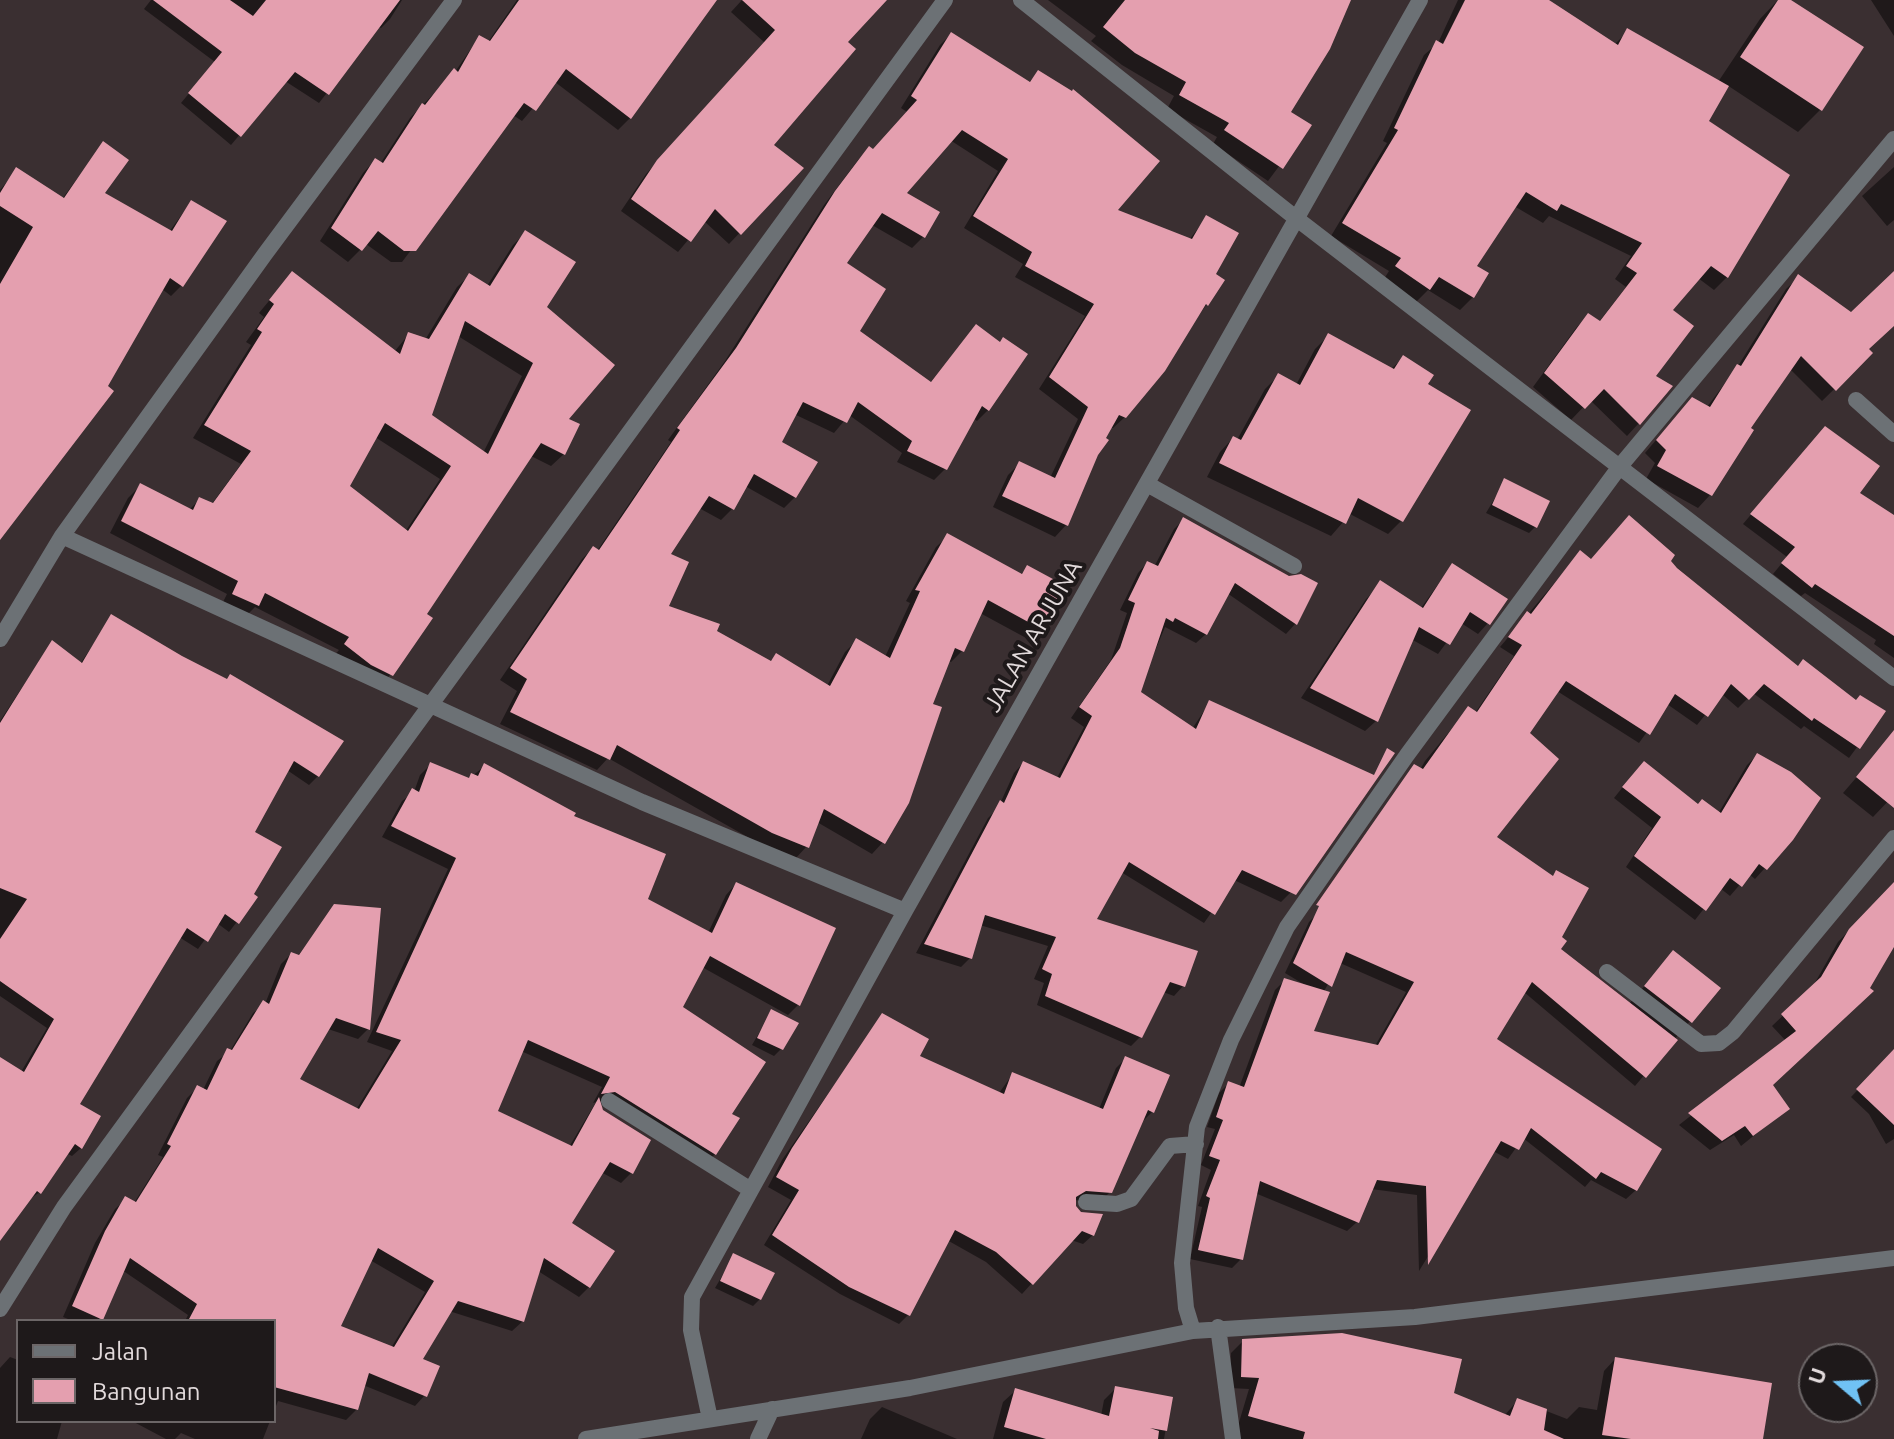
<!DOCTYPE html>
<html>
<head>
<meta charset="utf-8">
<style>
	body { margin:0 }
	#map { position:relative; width:1894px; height:1439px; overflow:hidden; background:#3a2f31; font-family:Ubuntu,sans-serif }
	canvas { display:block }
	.legend { position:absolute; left:16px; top:1319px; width:260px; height:104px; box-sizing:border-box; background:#1e191a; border:2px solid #6c6667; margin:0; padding:10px 14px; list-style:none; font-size:24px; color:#e2dadb }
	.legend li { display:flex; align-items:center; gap:16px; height:40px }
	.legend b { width:40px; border:2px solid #6c6667 }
	.north { position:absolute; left:1798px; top:1343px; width:80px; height:80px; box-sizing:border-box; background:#1e191a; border:2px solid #6c6667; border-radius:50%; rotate:289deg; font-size:22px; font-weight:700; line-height:32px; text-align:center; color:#e2dadb }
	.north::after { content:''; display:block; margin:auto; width:28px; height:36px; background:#70c2f4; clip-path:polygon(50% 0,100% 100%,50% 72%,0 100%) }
</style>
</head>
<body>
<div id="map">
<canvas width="1894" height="1439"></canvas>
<ul class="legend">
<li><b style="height:10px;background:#6c7175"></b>Jalan</li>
<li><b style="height:22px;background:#e49faf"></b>Bangunan</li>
</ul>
<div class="north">U</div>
</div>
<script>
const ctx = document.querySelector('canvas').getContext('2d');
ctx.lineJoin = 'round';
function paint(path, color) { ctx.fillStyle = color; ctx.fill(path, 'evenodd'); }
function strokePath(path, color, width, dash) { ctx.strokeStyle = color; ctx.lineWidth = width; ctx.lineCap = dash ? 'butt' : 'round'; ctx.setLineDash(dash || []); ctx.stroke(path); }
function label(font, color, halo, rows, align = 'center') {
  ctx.font = font + ' Ubuntu,sans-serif'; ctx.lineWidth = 8; ctx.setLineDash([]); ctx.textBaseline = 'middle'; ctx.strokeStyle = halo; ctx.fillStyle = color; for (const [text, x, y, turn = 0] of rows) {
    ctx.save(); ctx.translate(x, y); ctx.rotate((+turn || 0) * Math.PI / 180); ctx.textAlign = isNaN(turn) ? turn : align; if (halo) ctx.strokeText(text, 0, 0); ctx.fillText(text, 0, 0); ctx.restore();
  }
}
const shadow = new Path2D(`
	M151 0H402L390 19 381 28 378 27 319 103 285 81 231 145 181 103 215 62 144 9Z
	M517 0H698L630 118 618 130 555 82 522 121 513 115 402 262H391L366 244 348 262 320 241 363 173 375 160 380 164 410 118 455 72 479 37 488 42Z
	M742 0H884L845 42 771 146 801 168 729 244 704 221 678 252 621 211 646 174 765 43 731 12Z
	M1048 0H1333L1289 112 1309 126 1268 181 1213 144 1217 137 1167 109 1174 96 1122 65 1091 41 1096 36Z
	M1458 0H1546L1614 45 1628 31 1718 82 1760 19 1778 0H1788L1820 110 1798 132 1727 85 1707 121 1787 176 1727 277 1714 290 1698 278 1670 310 1639 423 1627 436 1590 400 1571 420 1533 387 1576 328 1588 315 1598 323 1626 287 1615 279 1631 256 1549 216 1543 223 1514 206 1474 266 1473 297 1460 310 1428 290 1416 302 1384 279 1389 271 1331 236 1387 143 1383 141 1424 55 1438 43Z
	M1871 0H1894V36Z
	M951 34 1028 83 1038 73 1115 211 1189 240 1207 217 1213 274 1207 304 1125 417 1113 428 1110 427 1066 525 1055 537 993 507 1008 475 1019 464 1050 478 1078 419 1039 389 1085 316 1015 277 1023 264 964 228 998 171 950 140 904 193 923 237 912 248 872 225 844 263 857 332 929 384 976 326 988 410 977 421 973 418 945 469 934 480 897 462 902 453 849 415 834 433 794 414 780 443 795 497 784 508 745 486 732 509 721 520 699 508 668 554 666 607 769 662 776 656 827 686 845 652 856 641 885 657 910 603 906 601 936 547 948 536 1020 575 1027 568 1039 628 1028 639 980 613 962 651 951 662 948 661 883 842 872 854 817 822 807 846 796 858 760 844 608 758 597 770 500 724 517 691 500 680 582 559 593 548 597 551 618 520 671 442 668 440 725 361 824 205 858 160 869 149 873 151 907 112 901 108 940 45Z
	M103 144 102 194 169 232 191 202 181 286 171 296 162 289 0 529V190L17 170 62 199Z
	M1894 167V220L1887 226 1862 196Z
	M525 233 545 308 566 420 564 454 551 466 531 456 425 614 391 674 379 687 333 657 339 650 255 607 245 617 221 606 227 594 110 533 128 498 140 486 189 510 200 499 211 505 241 464 193 438 251 345 246 342 264 317 259 313 292 273 394 352 409 334 425 340 457 287 470 275 487 286 513 245ZM458 336 522 376 483 453 430 416ZM375 437 440 479 405 532 348 486Z
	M1894 274V324L1867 349 1871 353 1822 401 1790 369 1748 429 1751 431 1710 495 1698 508 1646 479 1655 463 1645 453 1680 412 1707 407 1738 366 1786 289 1799 277 1851 315Z
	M1329 335 1391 369 1404 357 1402 520 1388 534 1350 514 1331 536 1207 477 1220 452 1233 438 1237 440 1265 389 1279 375 1296 385 1315 349Z
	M1815 439 1857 493 1894 518V658L1874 644 1876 640 1805 593 1801 596 1773 574 1787 557 1743 524Z
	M1505 481 1536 526 1529 533 1486 513Z
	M1184 519 1288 578 1315 584 1295 624 1286 634 1227 593 1206 634 1196 643 1165 627 1138 692 1192 729 1210 702 1291 892 1281 902 1234 880 1204 923 1121 872 1094 921 1183 986 1174 996 1163 992 1140 1037 1131 1046 1037 1005 1044 983 1034 979 1048 946 980 925 970 958 961 967 916 953 988 818 998 808 1014 773 1023 763 1057 778 1084 727 1071 718 1111 660 1127 613 1120 610 1138 573 1147 563 1154 567 1174 529Z
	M1580 553 1591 561H1669L1797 668 1855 702 1883 712 1849 758 1804 726 1801 729 1753 693 1738 708 1722 694 1697 725 1667 704 1639 743 1557 691 1528 733 1494 837 1559 937 1558 949 1629 1004 1674 952 1718 988 1635 1086 1524 992 1494 1040 1636 1190 1626 1199 1591 1180 1585 1187 1523 1138 1508 1159 1493 1151 1419 1271 1417 1195 1371 1189 1357 1222 1347 1231 1255 1193 1241 1259 1232 1268 1190 1259 1202 1207 1198 1206 1211 1170 1201 1165 1215 1129 1207 1127 1219 1093 1228 1084 1239 1088 1275 990 1285 980 1305 985 1285 973 1309 922 1318 913 1335 922 1425 761 1469 708 1475 713 1514 656 1500 647ZM1340 963 1406 992 1375 1046 1311 1033 1323 993Z
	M1452 565 1488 623 1478 634 1461 623 1438 654 1411 639 1376 721 1365 731 1301 698 1366 599 1377 588 1421 608Z
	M112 617 318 776 309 785 287 770 253 832 252 895 256 897 229 932 217 923 198 949 179 937 77 1105 81 1148 72 1156 66 1153 40 1192 28 1200 0 1238V1059L21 1072 47 1028 0 996V721L52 642 80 664Z
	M1886 743 1894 750V795L1873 817 1843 793Z
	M1757 755 1791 839 1755 879 1749 874 1730 896 1720 888 1695 920 1626 867 1652 828 1614 798 1634 773 1718 814 1747 765Z
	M431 764 468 779 485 766 571 817 646 900 708 933 726 895 736 884 798 1005 788 1015 702 967 681 1007 730 1114 715 1154 705 1164 604 1101 599 1102 631 1173 621 1183 601 1172 569 1224 589 1287 579 1297 538 1271 523 1321 512 1331 449 1311 420 1360 425 1395 415 1406 363 1385 357 1409 346 1420 278 1401 274 1411V1321H185L188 1315 122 1270 98 1321H73L63 1317 95 1243 115 1209 126 1199 134 1203 163 1157 158 1155 187 1098 197 1088 203 1090 217 1061 230 1051 253 1013 265 1004 281 964 291 954 297 957 335 906 368 1029 358 1039 328 1029 297 1080 356 1110 392 1051 367 1042 448 869 382 837 402 801 414 792 420 775ZM521 1051 602 1087 593 1103 596 1102 569 1147 495 1112ZM370 1260 425 1292 391 1348 338 1327Z
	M1894 885V943L1770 1085 1788 1108 1741 1146 1734 1135 1710 1150 1679 1125 1786 1041 1772 1026 1812 988 1838 942Z
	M772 1011 781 1049 774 1056 752 1045Z
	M882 1016 917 1057 999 1093 1012 1075 1099 1109 1116 1068 1126 1058 1152 1112 1142 1122 1110 1192 1100 1202 1074 1200V1207L1093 1235 1083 1244 1071 1240 1022 1294 986 1262 947 1240 909 1314 899 1324 840 1294 764 1245 791 1200 768 1187 782 1160Z
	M1894 1052V1139L1886 1144 1869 1114 1851 1097Z
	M734 1256 760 1299 753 1306 715 1288Z
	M1243 1341 1452 1394 1504 1416 1518 1400 1567 1419 1579 1407 1597 1410 1604 1371 1615 1359 1761 1439H1234L1249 1389 1230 1388 1231 1353Z
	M10 1357 18 1360V1421H62L57 1439H0V1368Z
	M1116 1388 1171 1398 1164 1439H993L1003 1402 1015 1391 1101 1416 1104 1400Z
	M882 1407 957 1439H861L870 1419Z
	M132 1421H270L263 1439H195L181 1433 175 1439H166Z`);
const building = new Path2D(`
	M153 0H230L253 16 266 0H400L329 95 295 72 241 137 188 93 222 52Z
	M519 0H717L631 119 566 69 536 111 524 103 416 251H404L378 231 362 251 331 228 375 158 383 163 422 103 425 105 454 68 458 72 479 35 490 41Z
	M742 0H887L848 42 856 49 774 145 804 168 741 235 715 209 691 242 631 199 657 160 775 30Z
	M1125 0H1351L1330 49 1291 112 1312 125 1283 169 1224 130 1229 123 1179 95 1186 82 1135 53 1103 27Z
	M1465 0H1549L1618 45 1627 28 1729 86 1709 121 1790 175 1728 278 1711 266 1673 310 1694 326 1656 376 1673 386 1640 425 1604 389 1585 409 1544 373 1588 313 1600 321 1637 273 1626 266 1642 243 1561 204 1557 211 1526 192 1477 266 1489 273 1474 298 1439 277 1430 290 1395 266 1401 258 1342 223 1398 130 1394 128 1436 40 1443 44Z
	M1778 0H1791L1864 47 1822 111 1740 57Z
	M951 32 1030 82 1038 70 1072 91 1073 89 1160 161 1118 210 1192 239 1206 215 1239 233 1216 274 1225 280 1208 306 1206 304 1165 371 1126 418 1119 415 1106 438 1109 440 1098 455 1068 526 1002 496 1019 461 1055 478 1088 407 1049 377 1094 304 1025 266 1032 252 973 216 1008 159 962 130 907 193 940 212 925 238 882 213 847 263 886 289 860 331 931 382 976 324 1000 342 1003 337 1028 354 989 411 982 406 947 470 907 451 912 441 858 402 847 423 803 402 782 442 818 462 796 498 754 474 734 510 709 496 671 554 689 562 669 606 720 624 717 631 771 661 776 653 830 686 856 638 890 658 920 591 915 590 947 533 1022 574 1027 565 1064 585 1041 629 988 600 964 652 955 648 933 704 942 707 909 803 885 844 824 809 809 848 772 833 617 745 610 760 510 712 527 679 510 668 593 546 599 550 629 506 680 430 677 428 736 348 835 191 869 146 873 149 917 100 911 96Z
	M103 141 129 160 105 193 172 231 191 200 227 221 183 287 170 278 108 386 114 391 0 540V284L33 227 0 206V193L16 167 64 198Z
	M525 230 576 262 547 307 615 365 569 419 580 424 565 455 541 443 427 614 433 618 393 676 371 665 344 644 349 637 265 593 259 606 232 594 238 581 121 521 140 483 193 510 199 497 213 503 251 451 204 425 262 332 257 329 274 304 269 300 292 271 400 354 408 332 429 339 469 273 490 286ZM465 321 533 363 488 454 432 415ZM385 423 451 466 408 531 350 486Z
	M1894 271V326L1869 349 1873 353 1836 391 1801 356 1751 428 1754 430 1712 496 1657 466 1666 450 1656 440 1692 397 1710 407 1737 364 1741 366 1798 274 1851 312Z
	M1328 333 1394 369 1403 355 1434 375 1428 384 1471 410 1403 522 1358 498 1346 524 1219 463 1233 436 1241 440 1278 373 1300 385Z
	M1825 426 1880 466 1860 493 1894 515V636L1815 584 1812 588 1781 563 1795 547 1750 514Z
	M1504 478 1550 501 1537 528 1492 505Z
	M1629 515 1675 555 1671 561 1677 568 1798 666 1803 659 1856 700 1860 695 1886 711 1860 749 1814 718 1812 721 1764 684 1749 700 1731 684 1708 717 1675 694 1650 735 1566 681 1530 733 1559 759 1497 837 1553 876 1556 870 1589 888 1562 937 1567 941 1561 949 1678 1040 1646 1078 1532 982 1497 1039 1662 1149 1637 1191 1601 1172 1596 1179 1531 1128 1519 1150 1501 1141 1428 1265 1426 1186 1377 1180 1359 1223 1260 1181 1243 1260 1198 1250 1210 1198 1206 1196 1220 1160 1209 1156 1223 1120 1216 1117 1228 1081 1244 1087 1284 978 1330 992 1314 1031 1378 1045 1414 982 1346 952 1332 987 1293 963 1319 906 1316 905 1414 764 1423 769 1468 706 1477 712 1522 645 1508 637 1527 611 1531 614 1580 550 1591 559Z
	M1183 517 1289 576 1301 574 1318 583 1297 625 1235 583 1207 635 1175 618 1173 622 1166 618 1141 692 1196 729 1209 700 1374 775 1387 748 1395 753 1296 895 1242 870 1215 915 1129 862 1097 919 1198 951 1185 987 1170 982 1142 1038 1045 996 1052 974 1042 969 1056 937 985 915 972 959 924 944 1000 800 1004 803 1023 761 1060 778 1092 716 1079 707 1120 648 1135 603 1128 600 1147 561 1158 566Z
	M1452 563 1508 599 1490 625 1470 612 1450 645 1419 627 1378 722 1310 688 1380 580 1423 608Z
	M111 614 182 656 227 679 230 674 344 741 319 777 294 761 255 832 282 847 254 894 258 897 239 924 225 914 208 942 187 928 80 1104 101 1116 82 1149 75 1144 41 1194 37 1191 0 1241V1057L24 1072 54 1019 0 981V939L27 899 0 888V723L52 640 82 663Z
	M1894 730V808L1856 777Z
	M1757 753 1791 772 1821 798 1793 840 1767 870 1759 864 1742 887 1730 878 1706 911 1634 856 1661 817 1622 787 1644 761 1698 804 1702 799 1721 813Z
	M430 762 469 778 471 773 478 776 484 763 576 813 574 816 666 854 648 899 712 933 736 882 836 928 800 1006 710 956 683 1007 766 1062 732 1114 740 1118 716 1155 615 1092 601 1094 610 1077 528 1040 498 1111 572 1146 599 1097 603 1110 651 1140 633 1174 610 1162 572 1223 615 1251 590 1288 544 1258 524 1322 458 1301 423 1359 440 1366 427 1397 369 1373 358 1410 274 1387V1321H188L197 1304 130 1258 103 1320 72 1306 105 1231 125 1196 136 1202 171 1146 167 1144 197 1085 207 1090 227 1048 232 1050 263 1000 269 1004 291 952 299 955 334 904 381 908 370 1030 336 1018 300 1079 359 1109 401 1040 376 1032 456 858 391 826 412 788 419 792ZM378 1248 434 1281 394 1347 341 1326Z
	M1894 882V947L1870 988 1874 991 1773 1085 1790 1109 1753 1136 1745 1126 1722 1141 1688 1113 1796 1031 1781 1014 1821 977 1849 929Z
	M1673 950 1721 988 1692 1023 1644 986Z
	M771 1009 799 1023 783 1050 757 1038Z
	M882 1013 929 1039 920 1056 1004 1094 1012 1072 1103 1109 1125 1056 1170 1075 1154 1113 1148 1110 1112 1193 1086 1191 1076 1197V1206L1081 1212 1103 1214 1094 1236 1082 1231 1033 1285 996 1252 955 1230 910 1316 849 1287 772 1235 799 1190 776 1177 792 1148Z
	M1894 1049V1125L1856 1089Z
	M733 1253 775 1273 761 1300 720 1281Z
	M1342 1333 1462 1359 1454 1393 1510 1416 1517 1398 1547 1409 1544 1430 1564 1439H1303L1305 1432 1248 1416 1259 1378 1241 1377 1242 1339Z
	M1615 1357 1772 1383 1763 1439H1631L1602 1435Z
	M1115 1386 1173 1397 1167 1431 1150 1428 1159 1431 1158 1439H1046L1004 1427 1015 1388 1109 1416Z`);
const lane = new Path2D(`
	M1856 400 1894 434`);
const street = new Path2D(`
	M1021 0 1297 219 1894 678
	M1894 139 1621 465 1407 755 1287 927 1231 1040 1197 1127 1182 1263 1186 1308 1193 1331 1415 1317 1894 1258
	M1147 484 1294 566
	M62 536 642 802 905 911
	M0 639 62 536 265 254 454 0
	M1607 972 1701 1044 1719 1043 1733 1032 1894 838
	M609 1101 751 1190
	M1086 1202 1117 1204 1131 1199 1170 1146 1196 1144
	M0 1309 64 1207 945 0
	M1218 1327 1233 1439
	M710 1419 691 1330 692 1297 905 911 1420 0
	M586 1439 910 1388 1193 1331
	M758 1439 772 1409`);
const streetNames = [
	["JALAN ARJUNA",1033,636,-60]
];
paint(shadow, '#0007');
paint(building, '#e49faf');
strokePath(lane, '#6c7175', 16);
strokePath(street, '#6c7175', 16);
label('24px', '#e2dadb', '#1e191a', streetNames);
</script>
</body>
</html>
